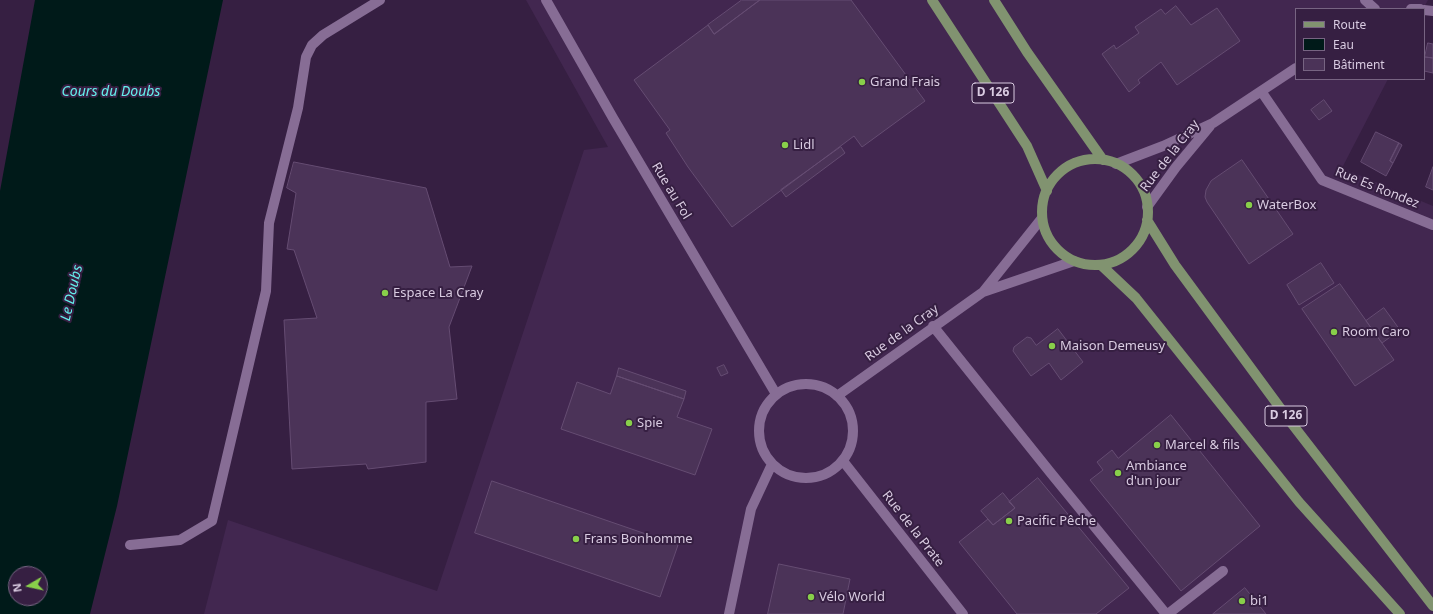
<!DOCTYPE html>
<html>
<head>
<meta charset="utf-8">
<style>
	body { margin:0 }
	#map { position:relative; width:1433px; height:614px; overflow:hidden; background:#361f42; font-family:"Noto Sans",sans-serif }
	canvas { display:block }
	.legend { position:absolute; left:1295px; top:8px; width:130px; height:72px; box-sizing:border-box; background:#361f42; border:1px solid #776482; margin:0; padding:5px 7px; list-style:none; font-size:12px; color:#d9cbe1 }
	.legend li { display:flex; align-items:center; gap:8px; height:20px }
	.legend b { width:20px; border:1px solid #776482 }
	.north { position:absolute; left:8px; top:566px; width:40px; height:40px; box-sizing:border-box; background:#361f42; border:1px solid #776482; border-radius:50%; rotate:261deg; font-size:11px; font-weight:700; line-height:16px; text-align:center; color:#d9cbe1 }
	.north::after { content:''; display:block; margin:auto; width:14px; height:18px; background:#88cf4a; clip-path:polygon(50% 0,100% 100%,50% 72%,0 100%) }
</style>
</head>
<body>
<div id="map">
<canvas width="1433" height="614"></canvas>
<ul class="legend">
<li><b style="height:5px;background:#819370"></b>Route</li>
<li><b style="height:11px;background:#001a19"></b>Eau</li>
<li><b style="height:11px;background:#4b3358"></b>Bâtiment</li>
</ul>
<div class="north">N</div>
</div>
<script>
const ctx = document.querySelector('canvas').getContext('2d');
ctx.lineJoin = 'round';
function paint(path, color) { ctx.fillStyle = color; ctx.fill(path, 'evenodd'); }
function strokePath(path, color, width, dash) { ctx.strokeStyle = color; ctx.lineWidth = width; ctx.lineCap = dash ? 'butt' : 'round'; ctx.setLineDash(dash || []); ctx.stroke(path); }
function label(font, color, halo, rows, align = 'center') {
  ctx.font = font + ' "Noto Sans",sans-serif'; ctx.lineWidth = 4; ctx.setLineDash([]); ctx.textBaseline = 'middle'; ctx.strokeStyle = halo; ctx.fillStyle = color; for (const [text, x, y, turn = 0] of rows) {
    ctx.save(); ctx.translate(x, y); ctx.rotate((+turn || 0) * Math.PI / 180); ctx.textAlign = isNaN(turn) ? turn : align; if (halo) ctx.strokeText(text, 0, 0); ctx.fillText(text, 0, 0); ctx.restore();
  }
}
const built = new Path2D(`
	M526 0H1428L1423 9H1296V79H1388L1342 168 1433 206V614H204L228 520 437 591 584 150 608 147Z`);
const water = new Path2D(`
	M35 0H223L117 506 90 614H0V191ZM16 574H40V598H16Z`);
const building = new Path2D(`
	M742 0H760L714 34 708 25Z
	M760 0H851L925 101 862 147 854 136 732 227 688 167 666 133 670 130 634 80 708 25 714 34Z
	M1176 6 1191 25 1217 8 1240 41 1177 85 1161 62 1138 80 1140 83 1129 92 1102 54 1114 45 1116 49 1139 33 1135 27 1161 9 1165 14Z
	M1428 43 1433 44V58L1425 57Z
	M1425 57 1433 58V73L1424 71Z
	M1324 100 1332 111 1319 120 1311 110Z
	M1376 132 1399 143 1390 161 1393 163 1386 176 1361 162Z
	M1399 143 1402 145 1393 163 1390 161Z
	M841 147 845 153 786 197 781 190Z
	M1242 160 1293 234 1249 264 1207 202 1205 197 1206 190 1211 181Z
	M294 162 426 188 450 267 472 266 449 327 457 399 426 402V462L368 469 366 464 292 469 284 320 317 318 294 250 287 249 296 193 287 188Z
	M1433 167V190L1426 187Z
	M1321 263 1334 283 1299 305 1287 285Z
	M1340 284 1394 360 1355 386 1302 309Z
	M1384 308 1400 330 1382 343 1366 321Z
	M1058 329 1083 362 1061 380 1049 363 1031 376 1013 351 1014 347 1027 337 1031 338 1036 345Z
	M724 365 728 373 721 376 717 368Z
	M619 368 686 391 684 399 617 376Z
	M617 376 684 399 677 417 712 429 695 475 561 429 577 382 610 394Z
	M1171 415 1260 526 1181 591 1090 480 1103 470 1097 462 1112 450 1118 458Z
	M1038 478 1129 588 1096 614H1017L959 542 988 519 993 525 1015 508 1009 502Z
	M492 481 678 545 660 597 475 533Z
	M1003 493 1015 508 993 525 981 511Z
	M779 564 850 579 843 614H768Z
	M1245 588 1266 614H1213Z`);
const minor = new Path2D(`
	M546 0 613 118 776 394
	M1365 0 1375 9
	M1411 9H1420
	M1424 10 1433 11
	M1261 91 1322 180 1433 225
	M1116 164 1163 146 1213 123 1296 68
	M1147 207 1176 167 1210 126
	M983 292 1042 218
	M933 326 1050 472 1166 614
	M759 431a47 47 0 1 1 94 0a47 47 0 1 1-94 0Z
	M837 396 983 292 1074 261
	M843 461 963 614
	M130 545 180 540 212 521 266 291 269 223 298 108 306 57 312 45 323 35 380 0
	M729 614 751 509 772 464
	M1168 614 1223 571`);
const major = new Path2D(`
	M932 0 1027 146 1047 191
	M994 0 1027 52 1103 160
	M1042 212a53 53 0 1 1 106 0a53 53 0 1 1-106 0Z
	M1147 220 1175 265 1289 420 1433 606
	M1101 265 1136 298 1299 502 1400 614`);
const markers = [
	[862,82,4,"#88cf4a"],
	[785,145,4,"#88cf4a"],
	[1249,205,4,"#88cf4a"],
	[385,293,4,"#88cf4a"],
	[1334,332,4,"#88cf4a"],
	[1052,346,4,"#88cf4a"],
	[629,423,4,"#88cf4a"],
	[1157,445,4,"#88cf4a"],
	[1118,473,4,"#88cf4a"],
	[1009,521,4,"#88cf4a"],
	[576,539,4,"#88cf4a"],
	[811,597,4,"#88cf4a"],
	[1242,601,4,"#88cf4a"]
];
const shields = [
	[993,93,42],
	[1286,416,42]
];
const shieldNames = [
	["D 126",993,93],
	["D 126",1286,416]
];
const poiNames = [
	["Grand Frais",870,82],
	["Lidl",793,145],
	["WaterBox",1257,205],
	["Espace La Cray",393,293],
	["Room Caro",1342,332],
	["Maison Demeusy",1060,346],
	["Spie",637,423],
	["Marcel & fils",1165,445],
	["Ambiance",1126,466],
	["d'un jour",1126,481],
	["Pacific Pêche",1017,521],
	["Frans Bonhomme",584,539],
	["Vélo World",819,597],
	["bi1",1250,601]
];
const streetNames = [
	["Rue de la Cray",1170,156,-52],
	["Rue Es Rondez",1377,188,22],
	["Rue au Fol",671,191,59],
	["Rue de la Cray",902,333,-36],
	["Rue de la Prate",913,529,52]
];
const waterNames = [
	["Cours du Doubs",111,92],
	["Le Doubs",72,293,-77]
];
paint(built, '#422750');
paint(water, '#001a19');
paint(building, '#4b3358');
strokePath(building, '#654c72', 1);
strokePath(minor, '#876d95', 10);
strokePath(major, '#819370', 10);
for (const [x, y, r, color] of markers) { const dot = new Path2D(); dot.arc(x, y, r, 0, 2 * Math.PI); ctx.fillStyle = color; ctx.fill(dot); strokePath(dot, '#361f42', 1.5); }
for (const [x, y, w] of shields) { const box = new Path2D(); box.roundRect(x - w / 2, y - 10, w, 20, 3); ctx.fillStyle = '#361f42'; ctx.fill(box); strokePath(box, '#d9cbe1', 1); }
label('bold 12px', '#d9cbe1', null, shieldNames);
label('13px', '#d9cbe1', '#361f42', poiNames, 'left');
label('13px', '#d9cbe1', '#361f42', streetNames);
label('italic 14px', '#65efec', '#361f42', waterNames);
</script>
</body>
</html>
